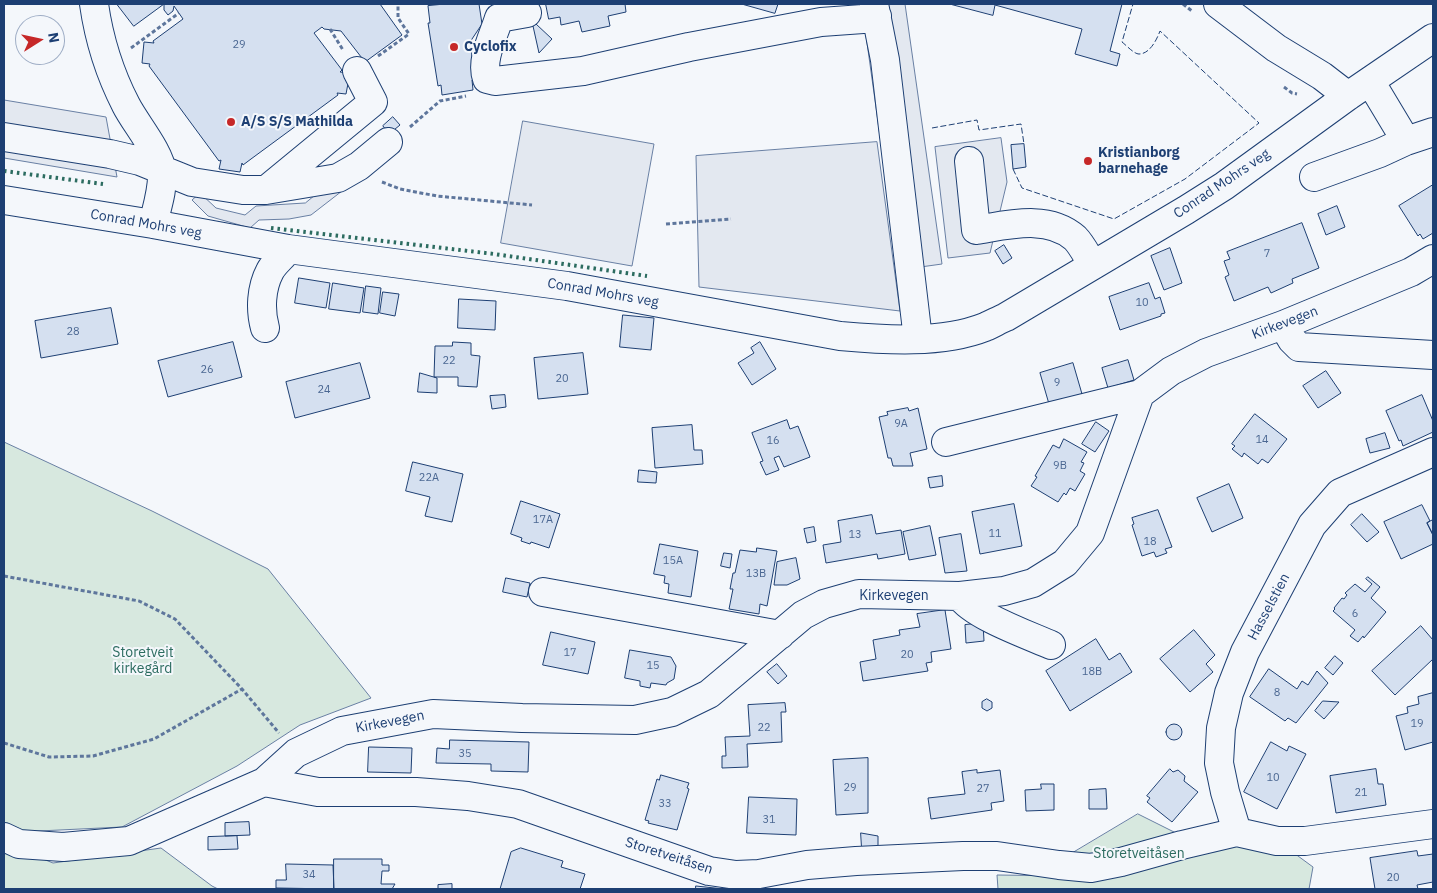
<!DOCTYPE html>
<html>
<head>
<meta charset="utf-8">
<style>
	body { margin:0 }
	#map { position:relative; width:1437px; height:893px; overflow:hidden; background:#f4f7fb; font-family:"IBM Plex Sans",sans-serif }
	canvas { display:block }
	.frame { position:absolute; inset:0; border:5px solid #1d3f73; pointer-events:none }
	.north { position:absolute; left:15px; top:15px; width:50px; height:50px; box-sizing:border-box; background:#f4f7fb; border:1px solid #9eadc5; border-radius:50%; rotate:80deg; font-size:14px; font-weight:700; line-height:20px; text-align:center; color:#1d3f73 }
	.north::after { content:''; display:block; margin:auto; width:18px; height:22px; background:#c62828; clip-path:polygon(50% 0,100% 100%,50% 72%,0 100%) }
</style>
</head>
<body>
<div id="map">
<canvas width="1437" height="893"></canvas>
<div class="frame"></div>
<div class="north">N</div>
</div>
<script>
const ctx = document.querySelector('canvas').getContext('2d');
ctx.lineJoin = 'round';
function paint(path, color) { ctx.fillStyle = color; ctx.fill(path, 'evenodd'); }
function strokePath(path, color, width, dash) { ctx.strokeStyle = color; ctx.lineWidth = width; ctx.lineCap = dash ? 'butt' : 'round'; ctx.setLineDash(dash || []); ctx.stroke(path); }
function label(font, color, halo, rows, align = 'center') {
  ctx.font = font + ' "IBM Plex Sans",sans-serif'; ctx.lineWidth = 4; ctx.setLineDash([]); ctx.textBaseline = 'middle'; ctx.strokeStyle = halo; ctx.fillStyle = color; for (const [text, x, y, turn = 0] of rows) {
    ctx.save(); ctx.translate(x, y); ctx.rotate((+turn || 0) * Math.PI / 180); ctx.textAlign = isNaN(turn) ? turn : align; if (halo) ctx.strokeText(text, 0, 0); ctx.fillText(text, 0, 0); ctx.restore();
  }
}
const green = new Path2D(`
	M4 442 152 511 268 569 371 698 300 725 237 766 122 827 18 832 4 827Z
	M1138 814 1178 834 1283 845 1313 867 1309 889H998L997 875 1074 876 1066 857Z
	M4 843 53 863 161 848 212 886 218 889H4Z`);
const parking = new Path2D(`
	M862 4H905L942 264 899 270Z
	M4 100 106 117 117 177 4 158Z
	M523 121 654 144 632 266 501 243Z
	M1001 138 1007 182 990 253 948 258 935 147Z
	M877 142 900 311 699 287 696 156Z
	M329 184 342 191 311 215 289 219 259 220 250 228 208 216 192 200 200 193 216 208 245 215 256 206 305 203Z`);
const building = new Path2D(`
	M117 4H380L402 35 365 62 341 31 324 29 322 27 314 33 342 70 340 72 350 73 346 94 337 93 338 95 251 159 243 165 242 163 240 172 219 169 221 160 219 161 149 66 150 64 142 63 144 42 154 43 153 41 183 19 174 6 173 11 168 15 164 10V4L134 26Z
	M445 4H479L482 24 470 42 476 80H472L473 90 442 95 441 85 438 86 428 23H430L428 6Z
	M546 4H625L626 12 608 16 610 26 582 32 579 21 561 25 560 17 549 19Z
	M742 4H778L775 13Z
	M950 4H1122L1110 51 1120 54 1117 66 1075 54 1082 29 995 5 993 15Z
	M536 24 552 39 539 53 533 26Z
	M393 117 400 125 389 134 383 126Z
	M1024 144 1026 167 1013 169 1011 145Z
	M1433 185V233L1423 239 1420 234 1418 236 1399 206Z
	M1337 206 1345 227 1326 235 1318 214Z
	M1302 223 1319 268 1292 279 1293 283 1271 293 1268 287 1234 301 1225 277 1229 275 1224 261 1230 259 1227 252Z
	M1004 245 1012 258 1003 264 995 251Z
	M1170 248 1182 283 1164 290 1151 256Z
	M299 278 330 283 326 308 295 303Z
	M333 283 364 288 360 313 329 309Z
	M1149 283 1155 299 1160 297 1165 313 1161 314V316L1120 330 1109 297Z
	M366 286 381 288 378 314 363 312Z
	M383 292 399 294 395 316 380 313Z
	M459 299 496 301 495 330 458 328Z
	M111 308 118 344 41 358 35 321Z
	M623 315 654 318 651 350 620 347Z
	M233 342 242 377 168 397 158 361Z
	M453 342 471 343V355L480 356 477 387 458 386V377H434L435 346H452Z
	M760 342 776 369 752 385 738 363 754 353 751 348Z
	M583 353 588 394 538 399 534 358Z
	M1128 360 1134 380 1108 388 1102 368Z
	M360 363 370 398 295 418 286 382Z
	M1073 363 1082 394 1049 404 1040 373Z
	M1326 371 1341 393 1318 408 1303 386Z
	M420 373 437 378V393L418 392Z
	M505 395 506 407 492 409 490 396Z
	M1422 395 1433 421V432L1403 446 1401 440 1399 441 1386 411Z
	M908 408 909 411 918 408 927 449 910 453 913 466H893L891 458H888L879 417 888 415 887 412Z
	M1255 414 1287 439 1268 463 1262 459 1258 464 1244 453 1242 457 1232 449 1235 446 1232 444Z
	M787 420 790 429 798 426 810 457 784 467 779 456 774 458 779 470 766 475 760 462 763 461 752 433Z
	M1096 422 1109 431 1095 452 1082 444Z
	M692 425 694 450H702L703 464 655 468 652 428Z
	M1385 433 1390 448 1370 453 1366 439Z
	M1064 439 1087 452 1081 462 1084 463 1080 471 1085 474 1075 491 1070 488 1066 495 1064 493 1058 502 1031 486 1037 477 1035 476 1053 445 1059 448Z
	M413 462 463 474 452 522 425 516 430 497 406 491Z
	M639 470 657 472 656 483 638 482Z
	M942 476 943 486 930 488 928 478Z
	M1229 484 1243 518 1212 532 1197 498Z
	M521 501 560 514 549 548 531 542 530 544 521 541 522 538 511 534Z
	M1014 504 1022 546 980 554 972 512Z
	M1422 505 1430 521 1427 523 1433 535V544L1401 559 1384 522Z
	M1158 510 1172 547 1165 549 1167 553 1156 557 1154 552 1142 556 1132 525 1134 524 1132 518Z
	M1362 514 1379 532 1367 542 1351 525Z
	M872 515 876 534 901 530 905 554 878 559 877 554 826 563 823 545 841 542 838 521Z
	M1433 520V535L1427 523Z
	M930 526 936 555 909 560 903 532Z
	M814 527 816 541 807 543 804 529Z
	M961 534 967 571 945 573 939 538Z
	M660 544 698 551 691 597 668 593 669 584 664 583 665 576 654 574Z
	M757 548 777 551 767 606 760 604 759 614 729 609 733 589H730L733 573H735L740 550 756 552Z
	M724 553 732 554 730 568 721 566Z
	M796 558 800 579 787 585H774L777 562Z
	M1368 577 1380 587 1371 598 1386 612 1364 638 1363 636 1358 642 1350 636 1355 630 1333 611 1335 609 1334 608 1342 598 1344 599 1347 595 1345 593 1355 584 1365 592 1372 584 1366 579Z
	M506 578 530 583 527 597 503 592Z
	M945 610 951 649 931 652 932 662 926 663 928 671 863 681 860 662 876 659 873 640 900 635 899 630 920 627 917 614Z
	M983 623 984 641 966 643 965 625Z
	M1421 626 1433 640V659L1395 695 1372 671Z
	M1194 630 1215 655 1206 664 1213 672 1190 692 1160 659Z
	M551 632 595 642 588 674 543 665Z
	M1096 639 1109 660 1120 653 1132 672 1070 711 1046 671Z
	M630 650 671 657 676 666 674 679 667 683 666 685 651 683 650 688 640 686V681L625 678Z
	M1335 656 1343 663 1333 675 1325 668Z
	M777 664 787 676 778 684 767 672Z
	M1269 669 1297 689 1302 681 1308 685 1317 671 1328 683 1296 723 1288 718 1285 721 1250 697Z
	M1433 693V742L1405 750 1396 716 1408 713 1407 707 1419 704 1418 697Z
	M987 699 992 702V708L987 711 982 708V702Z
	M1323 701 1339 702 1324 719 1315 711Z
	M785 703 786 712H781L782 742 747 744 748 767 722 768V756H726L725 737 750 736 748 705Z
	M1166 732a8 8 0 1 1 16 0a8 8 0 1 1-16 0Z
	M450 740 529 742 528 772 491 771V764L436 763 437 748 449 749Z
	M1271 742 1287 751 1289 746 1306 754 1277 809 1244 792Z
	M369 747 412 748 411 773 368 772Z
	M868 758V813L836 815 833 760Z
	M1170 769 1173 772 1178 770 1185 776 1184 781 1198 792 1172 822 1147 802 1150 798 1147 796Z
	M1376 769 1378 784H1383L1386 805 1336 813 1330 776Z
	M977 770V773L1000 770 1004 801 991 803 992 810 931 819 928 798 965 794 962 772Z
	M661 775 689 783 687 788 689 789 677 830 648 823 649 821 645 820 657 779 659 780Z
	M1041 784H1054V810L1026 811 1025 790 1041 789Z
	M1106 789 1107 809H1089V790Z
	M749 797 797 799 796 835 747 833Z
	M249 822 250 835 225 836V823Z
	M861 833 878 836V847L862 849Z
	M237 836 238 849 208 850V837Z
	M521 848 563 861 561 867 585 874 580 889H500L511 852Z
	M1417 851 1418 856 1433 854V882L1417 885 1418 889H1375L1370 858Z
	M334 859H382V865H389V871H382L381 884H395L392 889H334Z
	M286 864 333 865 334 889 276 888V880H286Z
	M452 884V889H438V885Z
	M696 886 724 889H696Z`);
const path = new Path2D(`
	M1183 4 1192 11
	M330 29 343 50
	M131 48 179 13
	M378 56 409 34 398 18V4
	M1284 87 1292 93 1297 94
	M410 127 440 101 466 96
	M382 182 400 189 437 196 532 205
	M666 224 731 219
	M4 576 139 601 175 619 242 689 279 733
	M4 743 49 757 93 756 154 739 242 689`);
const minor = new Path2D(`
	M94 4C99 39 110 74 126 105 135 123 160 152 162 172 163 190 157 207 153 224
	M874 4 885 60 918 339
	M1218 4 1276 48 1322 76 1348 96
	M527 13 499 18C494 35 480 60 487 79L495 81 583 71 689 47 821 22 863 19 877 16
	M1370 81 1406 141 1433 132
	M4 137 110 154 140 161 192 182 243 190H266L338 178 359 166 388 142
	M969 161 976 230C1008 225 1048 214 1075 238 1082 245 1087 256 1093 265
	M1314 177 1380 153 1406 141
	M266 190 373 102 357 71
	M4 200 153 224 288 249 567 286 840 336C885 340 942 344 985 327 992 324 999 320 1006 317L1186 210 1224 186 1348 96 1433 38
	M1283 325 1292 340 1299 347 1433 355
	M265 328C260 310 261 288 270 271 274 263 283 257 288 249
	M946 442 1140 394
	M543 592 780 635
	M960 596C972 615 1028 635 1051 645
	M264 782 318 792H416L468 796 518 804 709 871 736 875 759 874 807 865 856 861 963 856H997L1059 865 1091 868 1121 862 1182 845 1237 832 1277 841H1305L1433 824
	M1237 832 1225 792 1219 763 1221 728 1229 693 1245 652 1312 525 1340 493 1433 452
	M4 837 19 844 63 847 129 841 264 782 296 753 342 731 433 714 522 718 635 720 672 712 709 694 803 615 824 604 859 594 960 596 1004 591 1033 583 1065 563 1090 533 1140 394 1171 371 1206 353 1283 325 1411 272 1433 259`);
const hedge = new Path2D(`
	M4 171 103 184
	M271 228 494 254 647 276`);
const fence = new Path2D(`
	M932 128 977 120 979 130 1021 124 1024 144
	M1013 169 1022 188 1114 219 1185 179 1259 123 1160 31C1157 39 1150 54 1139 54 1134 54 1126 45 1122 42L1133 4`);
const markers = [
	[454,47,5,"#c62828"],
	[231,122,5,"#c62828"],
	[1088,161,5,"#c62828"]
];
const numberNames = [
	["29",239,45],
	["7",1267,254],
	["10",1142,303],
	["28",73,332],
	["22",449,361],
	["26",207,370],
	["20",562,379],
	["9",1057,383],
	["24",324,390],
	["9A",901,424],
	["14",1262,440],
	["16",773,441],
	["9B",1060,466],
	["22A",429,478],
	["17A",543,520],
	["11",995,534],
	["13",855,535],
	["18",1150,542],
	["15A",673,561],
	["13B",756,574],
	["6",1355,614],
	["17",570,653],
	["20",907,655],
	["15",653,666],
	["18B",1092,672],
	["8",1277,693],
	["19",1417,724],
	["22",764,728],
	["35",465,754],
	["10",1273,778],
	["29",850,788],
	["27",983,789],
	["21",1361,793],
	["33",665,804],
	["31",769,820],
	["34",309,875],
	["20",1393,878]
];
const poiNames = [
	["Cyclofix",464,47],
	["A/S S/S Mathilda",241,122],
	["Kristianborg",1098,153],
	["barnehage",1098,169]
];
const streetNames = [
	["Conrad Mohrs veg",1222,184,-34],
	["Conrad Mohrs veg",146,224,10],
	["Conrad Mohrs veg",603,293,10],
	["Kirkevegen",1285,323,-21],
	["Kirkevegen",894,596],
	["Hasselstien",1269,607,-62],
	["Kirkevegen",390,722,-11],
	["Storetveitåsen",669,856,18]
];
const parkNames = [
	["Storetveit",143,653],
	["kirkegård",143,669],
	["Storetveitåsen",1139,854]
];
paint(green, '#d7e8df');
strokePath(green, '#687fa3', 1);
paint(parking, '#e3e8f0');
strokePath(parking, '#687fa3', 1);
paint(building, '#d5e0f0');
strokePath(building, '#1d3f73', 1);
strokePath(minor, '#1d3f73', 30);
strokePath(path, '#5e769c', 3, [4, 2.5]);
strokePath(minor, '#f4f7fb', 28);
strokePath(hedge, '#2c6c60', 4, [2.5, 4]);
strokePath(fence, '#1d3f73', 1, [6, 2.5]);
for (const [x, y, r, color] of markers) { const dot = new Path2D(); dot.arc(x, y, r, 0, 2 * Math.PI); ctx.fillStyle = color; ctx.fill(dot); strokePath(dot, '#f4f7fb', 2); }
label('11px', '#4b6792', null, numberNames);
label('bold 14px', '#1d3f73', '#f4f7fb', poiNames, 'left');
label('14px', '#1d3f73', '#f4f7fb', streetNames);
label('14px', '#2c6c60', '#f4f7fb', parkNames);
</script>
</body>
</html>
